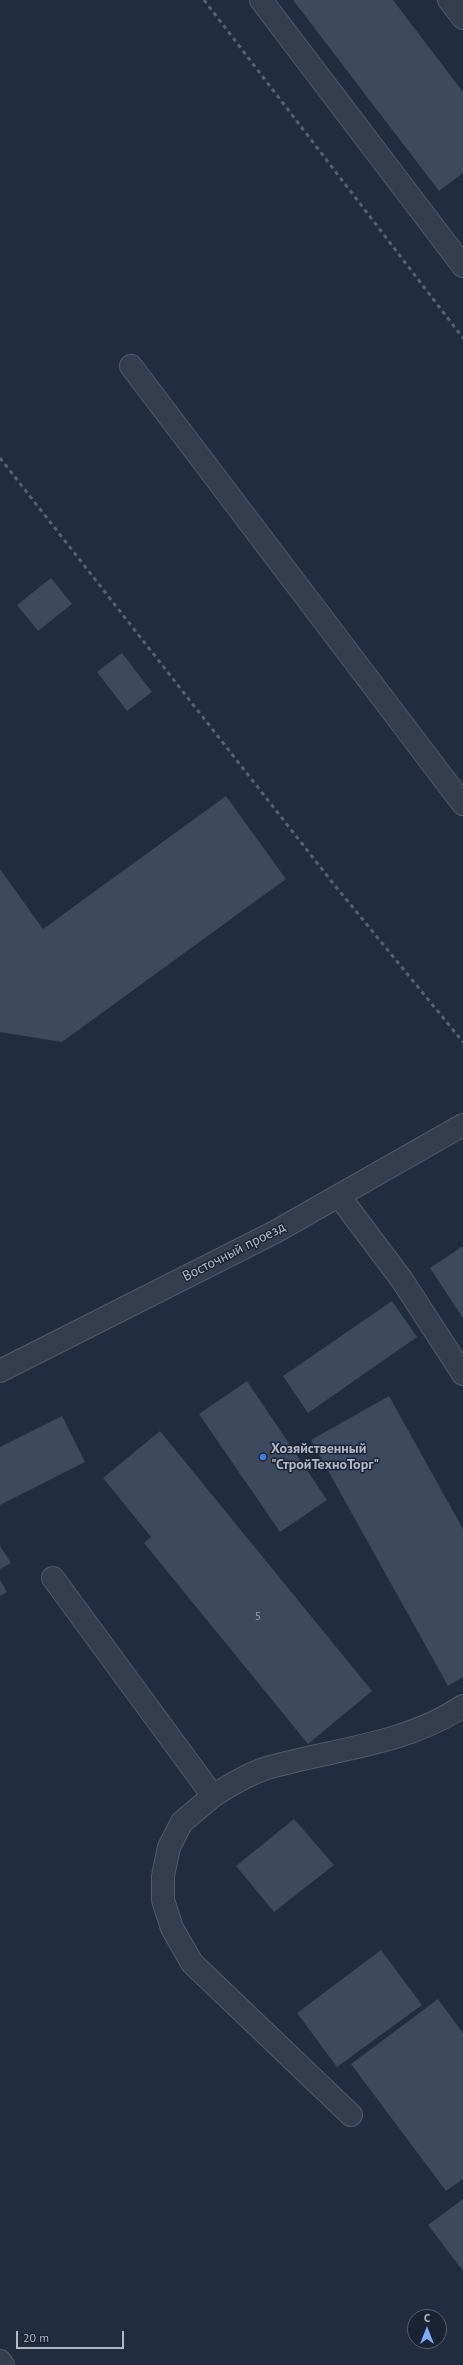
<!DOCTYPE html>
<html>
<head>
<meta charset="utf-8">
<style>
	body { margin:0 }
	#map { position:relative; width:463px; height:2365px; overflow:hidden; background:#212c3e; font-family:"PT Sans",sans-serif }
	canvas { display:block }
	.north { position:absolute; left:407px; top:2309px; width:40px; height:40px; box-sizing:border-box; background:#1a2333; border:1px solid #565f6f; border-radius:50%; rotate:0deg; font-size:11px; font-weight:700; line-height:16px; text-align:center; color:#b1b9c9 }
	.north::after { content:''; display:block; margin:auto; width:14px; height:18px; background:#80acff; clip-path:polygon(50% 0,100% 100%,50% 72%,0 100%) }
	.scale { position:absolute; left:16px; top:2331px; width:108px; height:18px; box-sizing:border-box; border:2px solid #b1b9c9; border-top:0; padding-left:5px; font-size:12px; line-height:14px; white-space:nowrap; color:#b1b9c9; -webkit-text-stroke:3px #1a2333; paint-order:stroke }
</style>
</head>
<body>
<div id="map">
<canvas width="463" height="2365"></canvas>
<div class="north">С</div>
<div class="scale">20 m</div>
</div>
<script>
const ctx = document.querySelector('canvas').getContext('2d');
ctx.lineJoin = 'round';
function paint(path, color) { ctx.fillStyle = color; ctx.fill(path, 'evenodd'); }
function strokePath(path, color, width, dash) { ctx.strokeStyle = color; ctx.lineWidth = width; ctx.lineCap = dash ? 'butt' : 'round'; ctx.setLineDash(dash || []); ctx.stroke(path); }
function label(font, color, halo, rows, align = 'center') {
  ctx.font = font + ' "PT Sans",sans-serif'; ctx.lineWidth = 3; ctx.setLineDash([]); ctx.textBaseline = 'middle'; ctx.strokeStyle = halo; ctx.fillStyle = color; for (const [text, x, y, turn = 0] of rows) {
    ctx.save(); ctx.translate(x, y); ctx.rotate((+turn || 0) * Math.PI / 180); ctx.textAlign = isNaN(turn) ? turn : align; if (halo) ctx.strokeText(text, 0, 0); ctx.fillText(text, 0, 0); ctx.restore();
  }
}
const building = new Path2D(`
	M293 0H393L463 92V173L439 191Z
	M51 578 72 604 38 631 17 605Z
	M122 653 152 692 127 711 97 672Z
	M226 796 286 879 62 1042 0 1032V869L43 929Z
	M463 1246V1318L430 1268Z
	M392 1301 417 1337 308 1413 283 1376Z
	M247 1381 327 1500 280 1532 199 1414Z
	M389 1396 463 1529V1677L448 1686 311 1440Z
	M62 1416 85 1462 0 1505V1447Z
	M160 1431 372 1691 308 1744 144 1543 151 1537 103 1478Z
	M0 1546 11 1563 0 1569Z
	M0 1580 7 1592 0 1596Z
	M294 1819 334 1865 274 1912 236 1866Z
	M381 1950 422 2005 337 2067 297 2013Z
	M438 1999 463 2033V2179L446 2191 351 2064Z
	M463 2199V2271L428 2225Z`);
const minor = new Path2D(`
	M261 0 463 266
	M449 0 463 18
	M131 366 463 804
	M339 1196 402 1280 463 1374
	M0 1371 275 1232 463 1125
	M53 1578 213 1796C230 1785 248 1774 267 1768 332 1749 406 1745 463 1706
	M213 1796 182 1822 169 1847 163 1876V1900L172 1928 192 1963 351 2115
	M0 2361 3 2365`);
const rail = new Path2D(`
	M204 0 463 338
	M0 458 332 882 463 1042`);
const markers = [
	[263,1457,4,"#3f7fe0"]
];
const numberNames = [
	["5",258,1617]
];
const streetNames = [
	["Восточный проезд",234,1252,-27]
];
const poiNames = [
	["Хозяйственный",271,1449],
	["\"СтройТехноТорг\"",271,1465]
];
paint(building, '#3d4a5d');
strokePath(minor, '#535c6c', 24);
strokePath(minor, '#353e4e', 22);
strokePath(rail, '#576275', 3, [4, 4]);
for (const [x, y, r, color] of markers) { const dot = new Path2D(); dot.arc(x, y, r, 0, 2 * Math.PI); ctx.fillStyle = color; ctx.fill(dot); strokePath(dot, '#1a2333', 1.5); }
label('12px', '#949dae', null, numberNames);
label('14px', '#b1b9c9', '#1a2333', streetNames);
label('bold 14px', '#b1b9c9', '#1a2333', poiNames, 'left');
</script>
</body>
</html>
